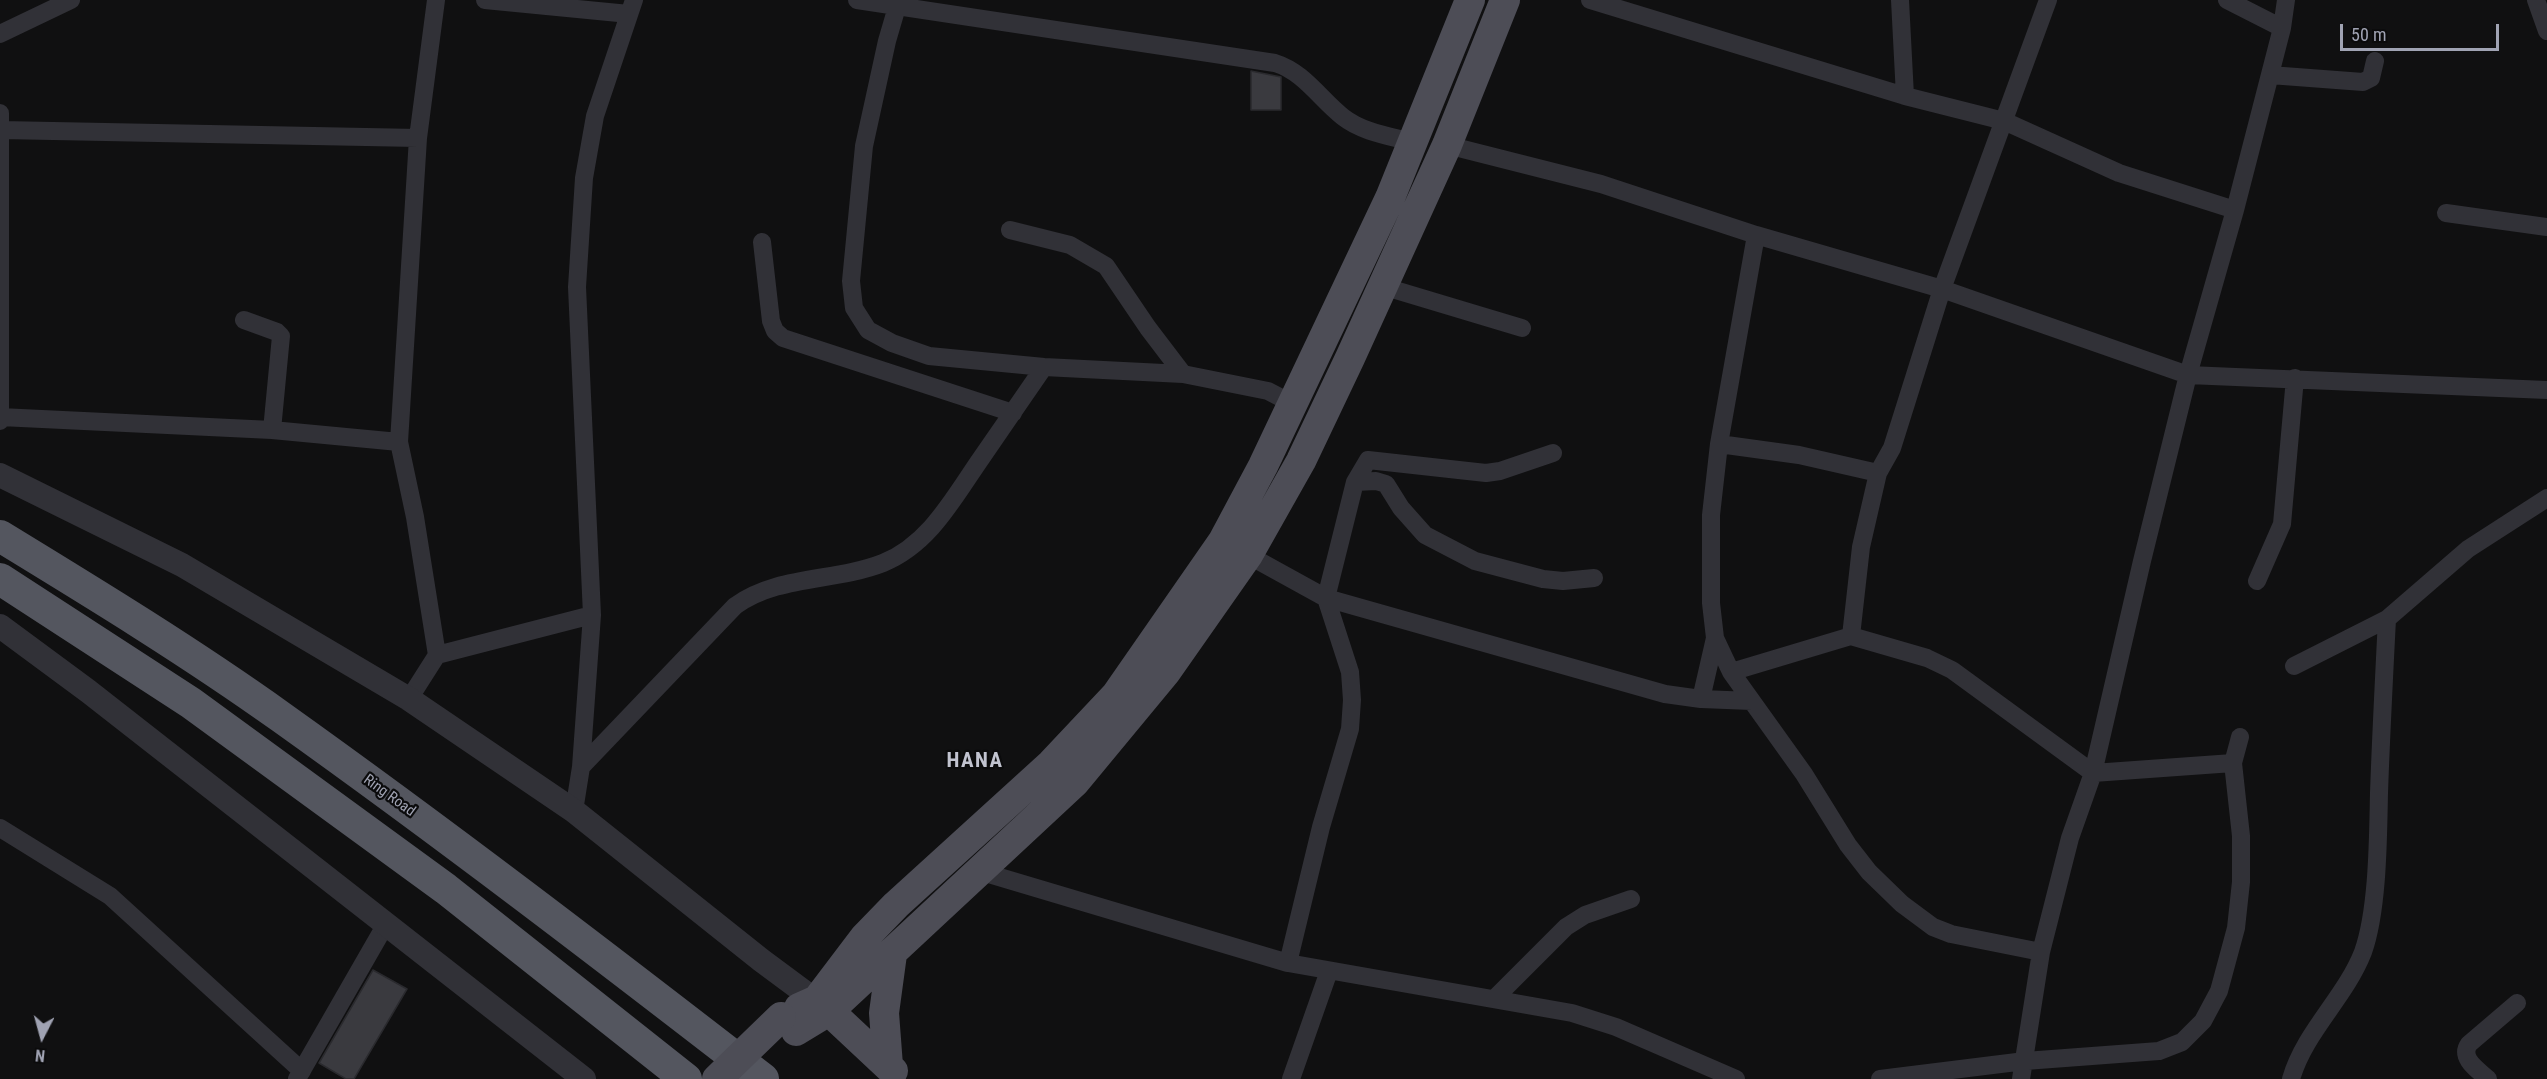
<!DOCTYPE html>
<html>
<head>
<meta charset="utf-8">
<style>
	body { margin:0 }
	#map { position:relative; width:2547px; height:1079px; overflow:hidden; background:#101011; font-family:"Roboto Condensed",sans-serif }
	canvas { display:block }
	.north { position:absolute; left:12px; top:1007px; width:60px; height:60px; -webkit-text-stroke:4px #0b0b0c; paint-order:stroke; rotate:186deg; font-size:16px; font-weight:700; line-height:24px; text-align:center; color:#a0a3b3 }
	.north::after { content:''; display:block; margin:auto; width:21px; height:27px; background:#a0a3b3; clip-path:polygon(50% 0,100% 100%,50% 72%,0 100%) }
	.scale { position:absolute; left:2340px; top:24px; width:159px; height:27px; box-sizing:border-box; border:3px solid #a0a3b3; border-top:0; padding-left:8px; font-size:18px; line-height:21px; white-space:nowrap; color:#a0a3b3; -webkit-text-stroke:4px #0b0b0c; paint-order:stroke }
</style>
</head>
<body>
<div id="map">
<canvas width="2547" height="1079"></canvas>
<div class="north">N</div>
<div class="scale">50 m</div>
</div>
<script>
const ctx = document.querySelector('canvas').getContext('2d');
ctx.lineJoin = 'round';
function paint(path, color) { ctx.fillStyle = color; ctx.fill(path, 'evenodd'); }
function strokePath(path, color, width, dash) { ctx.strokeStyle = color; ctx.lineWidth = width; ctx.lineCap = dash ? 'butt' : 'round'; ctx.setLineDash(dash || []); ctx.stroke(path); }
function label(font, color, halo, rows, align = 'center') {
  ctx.font = font + ' "Roboto Condensed",sans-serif'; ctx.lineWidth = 4.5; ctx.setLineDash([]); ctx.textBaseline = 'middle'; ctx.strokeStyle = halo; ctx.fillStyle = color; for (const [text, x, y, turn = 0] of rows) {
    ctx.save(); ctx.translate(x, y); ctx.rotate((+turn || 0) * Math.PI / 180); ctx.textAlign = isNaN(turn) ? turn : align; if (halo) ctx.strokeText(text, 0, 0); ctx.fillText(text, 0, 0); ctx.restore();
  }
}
const building = new Path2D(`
	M1251 71 1281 77V110H1251Z
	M373 970 407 989 354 1079H346L319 1063Z`);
const minor = new Path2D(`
	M485 0 629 14
	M857 0 1275 63C1304 72 1320 99 1343 117 1362 132 1389 136 1412 142
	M899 0 887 41 864 146 851 281 854 308 868 330 892 343 929 356 1044 367 1183 374 1268 391 1293 404
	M1590 0 1905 96 2004 121 2119 173 2235 210
	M1900 0 1905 96
	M2227 0 2282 28
	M2536 0 2547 31
	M0 34 71 0
	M2270 75 2363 82 2371 78 2375 61
	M0 113V421
	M1 130 418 138
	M1447 145 1601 184 1756 235 1942 289 2188 375 2547 390
	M2446 213 2547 227
	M1010 230 1070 245 1106 266 1148 328 1183 374
	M1756 235 1719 444 1711 515V603L1715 638 1731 672 1851 636 1927 658 1952 670 2093 773 2233 763
	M762 242 771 321 775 331 783 338 1013 413
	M1382 286 1522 328
	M244 320 277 332 281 336 272 430
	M0 417 272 430 399 442
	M1719 444 1799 455 1878 473
	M1553 453 1500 471 1486 473 1368 460 1355 482 1326 598 1665 694 1701 699 1752 701
	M1355 482 1376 481 1386 484 1401 508 1425 535 1475 561 1543 579 1563 581 1594 578
	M1248 555 1326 598 1350 672 1352 700 1350 729 1321 827 1288 963
	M2257 581 2282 524 2295 378
	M1851 636 1861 547 1878 473 1892 448 1942 289 2048 0
	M437 655 592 615
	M2294 666 2387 619 2468 549 2547 498
	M1731 672 1804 774 1848 845 1869 872 1902 904 1933 927 1951 934 2041 952
	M409 699 437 655 415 517 399 442 418 138 436 0
	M1701 699 1715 638
	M581 767 735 606C778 575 834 582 883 563 930 544 954 497 982 457 1003 427 1023 397 1044 367
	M574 811 581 767 592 615 577 287 584 178 595 116 634 0
	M0 828 110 896 302 1071
	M979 871 1288 963 1572 1013 1616 1027 1736 1079
	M1495 998 1566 927 1585 915 1631 899
	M297 1079 386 924
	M1291 1079 1329 971
	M1880 1079 2025 1061 2159 1051 2182 1042 2203 1021 2219 991 2236 928 2241 882V836L2233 763 2240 737
	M2021 1079 2041 952 2070 838 2093 773 2142 561 2188 375 2235 210 2282 28 2286 0
	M2291 1079C2305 1031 2345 998 2363 952 2378 910 2378 838 2379 793 2381 735 2384 677 2387 619
	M2488 1079C2478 1070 2459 1058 2469 1044L2517 1003`);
const tertiary = new Path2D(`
	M0 475 182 565 409 699 574 811 761 960 827 1009
	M0 626 88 691 584 1079`);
const primary = new Path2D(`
	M799 1008 817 1000 864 938 896 905 1051 764 1116 695 1223 541 1263 466 1390 198 1470 0
	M829 1011 893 1071
	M796 1031 829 1011 1075 782 1166 672 1248 555 1301 461 1350 358 1447 145 1505 0
	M888 1066 884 1013 892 954`);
const trunk = new Path2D(`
	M0 536C95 594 190 652 281 717 445 834 604 956 763 1079
	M0 579 191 703 446 889 686 1079`);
const primaryBridge = new Path2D(`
	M717 1079 781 1017`);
const streetNames = [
	["Ring Road",389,796,36]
];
const districtNames = [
	["HANA",975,762]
];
paint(building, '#3a3a3f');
strokePath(building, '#2a2a2e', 1.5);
strokePath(minor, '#313137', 18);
strokePath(tertiary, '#313137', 24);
strokePath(primary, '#4d4d56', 30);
strokePath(trunk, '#54565f', 32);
strokePath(primaryBridge, '#4d4d56', 30);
label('15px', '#a0a3b3', '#0b0b0c', streetNames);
ctx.letterSpacing = '1.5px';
label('bold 21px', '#c1c3cf', '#0b0b0c', districtNames);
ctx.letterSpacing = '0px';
</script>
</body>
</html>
